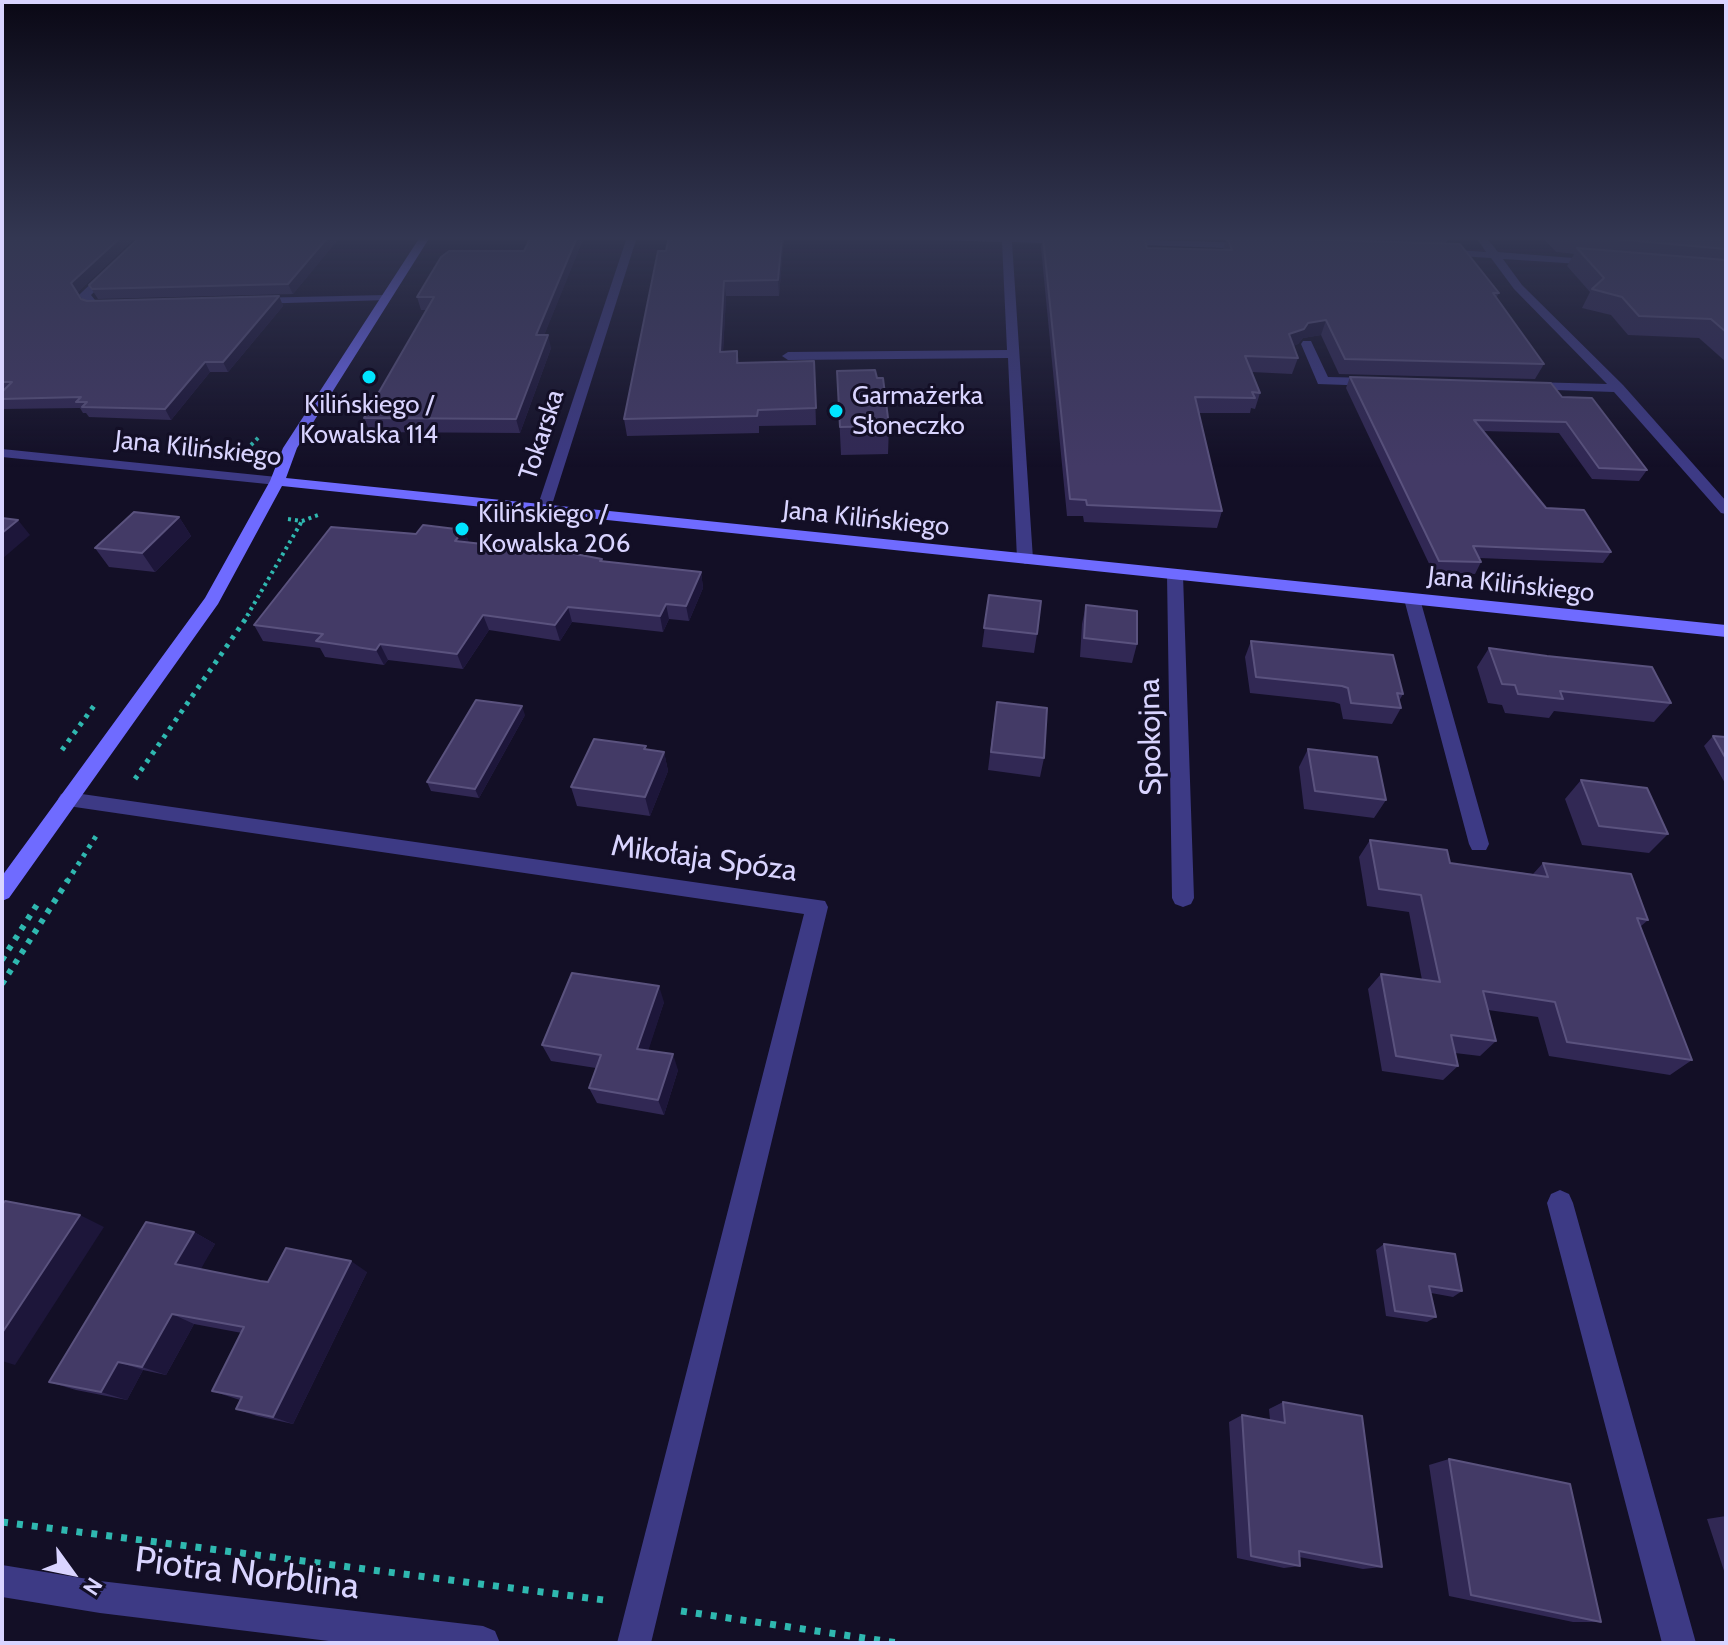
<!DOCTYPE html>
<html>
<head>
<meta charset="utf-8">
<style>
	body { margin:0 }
	#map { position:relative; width:1728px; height:1645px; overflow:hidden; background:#130f26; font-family:Cabin,sans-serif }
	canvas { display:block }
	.frame { position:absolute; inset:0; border:4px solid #d9d4ff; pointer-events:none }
	.north { position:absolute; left:32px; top:1533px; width:80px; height:80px; -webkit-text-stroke:6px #130f26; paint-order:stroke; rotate:123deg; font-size:22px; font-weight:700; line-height:32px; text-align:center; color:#d9d4ff }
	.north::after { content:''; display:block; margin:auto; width:28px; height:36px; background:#d9d4ff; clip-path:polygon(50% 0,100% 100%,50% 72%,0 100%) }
</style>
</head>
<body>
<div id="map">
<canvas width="1728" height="1645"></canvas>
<div class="frame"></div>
<div class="north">N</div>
</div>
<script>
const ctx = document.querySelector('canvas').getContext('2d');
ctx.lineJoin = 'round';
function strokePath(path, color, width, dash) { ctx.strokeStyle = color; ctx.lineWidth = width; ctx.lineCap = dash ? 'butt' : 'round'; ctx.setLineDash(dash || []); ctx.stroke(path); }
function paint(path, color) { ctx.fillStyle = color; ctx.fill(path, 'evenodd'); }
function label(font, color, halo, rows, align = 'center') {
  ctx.font = font + ' Cabin,sans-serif'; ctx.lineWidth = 6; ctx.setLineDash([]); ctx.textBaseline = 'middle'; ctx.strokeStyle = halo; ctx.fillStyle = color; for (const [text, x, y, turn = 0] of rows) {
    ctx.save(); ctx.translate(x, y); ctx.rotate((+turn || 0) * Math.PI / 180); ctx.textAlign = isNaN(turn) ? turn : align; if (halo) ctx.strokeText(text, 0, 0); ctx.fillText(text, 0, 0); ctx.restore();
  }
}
const pathFar3 = new Path2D(`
	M251 445 260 436
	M288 519 302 521 321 514
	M247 616 302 521`);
const pathFar2 = new Path2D(`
	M62 750 96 703
	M135 779 249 614
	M67 882 98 833`);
const pathFar1 = new Path2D(`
	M2 960 38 903
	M2 984 68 880`);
const path = new Path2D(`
	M2 1522 604 1600
	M681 1611 898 1643`);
const lane = new Path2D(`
	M385 295 389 296V300L253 304 247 301 253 298Z
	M1560 1190 1569 1194 1573 1203 1696 1643H1662L1547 1203 1551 1194Z`);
const street = new Path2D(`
	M140 237H151L91 295 99 305 89 307 79 295 81 293Z
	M627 237H637L550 511 543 515 538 514 536 511Z
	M928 237C954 237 1056 231 1072 241L1067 244 1012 242 1033 559 1031 562 1025 564 1017 559 1008 358 788 360 782 356 788 352 1007 350 1002 242 933 240Z
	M1476 237H1486L1498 252 1599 260 1600 262 1595 265 1503 259 1522 285 1623 385 1726 501V514L1721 513 1614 392 1525 389 1524 386 1530 382 1607 384 1514 289 1491 258 1443 255 1438 252 1443 249 1486 252Z
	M1119 239 1251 243 1256 246 1251 249 1115 244 1114 242Z
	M1303 341H1311L1328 377 1374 378 1380 382 1374 386 1318 384 1301 344Z
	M2 449 277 477 284 481 277 485 2 457Z
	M1175 570 1183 575 1194 898 1191 904 1183 907 1175 904 1172 898 1167 575Z
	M1412 594 1420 599 1489 844 1486 850H1472L1469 844 1404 599Z
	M68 792 825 901 828 907 651 1643H617L804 914 68 806 61 804 58 799 61 794Z
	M2 1565 100 1581 483 1626 495 1631 500 1643H345L100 1613 2 1597Z`);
const secondary = new Path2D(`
	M420 237H430L297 448 286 478 1726 625V637L282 486 218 604 9 898 2 901V876L205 598 270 481 283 448Z`);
const wall = new Path2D(`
	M2 237H136L77 293 81 299 87 301 279 296 283 306 228 372H210L171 420 89 417 86 413H83L80 408 2 409Z
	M340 237 293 294 98 299 89 285Z
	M584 237 544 335 551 348 520 433 370 432 364 418 427 310H421L417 297 524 251Z
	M784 237 779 296H726L723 352 737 351 739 363 814 361 816 425 759 426V433L627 436 624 419 666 251Z
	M1043 237H1144L1147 248 1223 250 1226 239H1218L1217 237H1449L1446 243 1499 293 1496 298 1544 364 1535 379 1339 374 1321 335 1303 338 1298 344 1293 346 1298 358 1292 374 1252 372 1260 393 1255 409 1251 408 1250 413H1199L1222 511 1217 528 1084 522 1083 516H1067L1041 248Z
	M1537 237H1726V362L1699 338 1628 335 1611 315 1582 308 1590 292 1567 266 1574 254 1556 252 1543 238Z
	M837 371 877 378 889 426 888 454 841 455Z
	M1350 377 1562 397 1647 470 1639 481 1592 479 1559 433 1483 431 1546 508 1611 552 1603 563 1479 558 1481 562 1475 574 1433 572 1346 388Z
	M179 517 191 536 155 572 109 567 95 548Z
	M464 530 469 543 602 559V562L701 572 703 588 689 621 669 619 663 632 572 622 560 641 489 630 463 669 388 660 384 665 325 657 320 648 263 641 254 625 416 534Z
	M989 595 1037 634 1034 653 982 647Z
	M1086 605 1137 644 1132 663 1080 657 1082 624Z
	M1251 641 1403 694 1399 701 1401 708 1392 724 1343 719 1340 704 1334 702 1250 693 1245 657Z
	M1489 648 1671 703 1654 722 1554 711 1549 718 1505 713 1502 705 1488 703 1477 667Z
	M525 715 479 798 431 791 427 782Z
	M994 721 1044 758 1040 777 988 770Z
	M1713 736 1726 737V785L1704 746Z
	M1308 749 1386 800 1374 818 1304 809 1299 767Z
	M664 752 668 771 650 816 577 806 571 787Z
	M1581 780 1668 834 1649 853 1582 845 1565 799Z
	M1370 840 1450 863 1533 874 1543 863 1648 920 1640 927 1692 1060 1670 1075 1549 1056 1538 1017 1488 1010 1496 1041 1480 1056 1455 1053 1458 1066 1443 1080 1382 1071 1368 989 1381 974 1422 980 1409 912 1367 906 1359 857Z
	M664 1002 648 1050 678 1070 664 1115 597 1103 589 1088 596 1068 551 1061 542 1045Z
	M194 1232 215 1244 200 1269 260 1281 268 1282 367 1272 293 1424 257 1416 236 1409 240 1400 212 1391 242 1333 194 1324 166 1375 143 1370 127 1400 76 1390 49 1382Z
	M1384 1244 1462 1291 1453 1297 1431 1293 1436 1317 1427 1322 1386 1316 1376 1250Z
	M1283 1402 1382 1567 1363 1569 1299 1557 1300 1566 1284 1568 1237 1558 1229 1422 1242 1415 1270 1420 1269 1409Z
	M1449 1459 1601 1622H1573L1449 1596 1429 1465Z
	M1726 1516V1577L1707 1519Z`);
const shadedWall = new Path2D(`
	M121 237H136L77 293 71 283Z
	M328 237H340L293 294 288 284Z
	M577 237H584L539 348 536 335Z
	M782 237H784L779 296 778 280Z
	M724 281 726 296 722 368 720 352Z
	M279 296 283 306 228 372 223 362Z
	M1326 320 1321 335 1303 338 1298 344 1284 350 1289 334 1308 323Z
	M548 335 551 348 520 433 516 419Z
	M205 362 210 372 171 420 165 409Z
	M179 517 191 536 155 572 142 553Z
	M18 520 30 535 2 559V533Z
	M464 530 470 545 455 541Z
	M701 572 703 588 689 621 686 606Z
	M666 604 669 619 663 632 660 616Z
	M568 607 572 622 560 641 555 625Z
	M483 615 489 630 463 669 457 654Z
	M380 644 388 660 384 665 376 650Z
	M522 706 525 715 479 798 475 789Z
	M664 752 668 771 650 816 645 797Z
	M659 986 664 1002 644 1064 637 1049Z
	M673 1054 678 1070 664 1115 658 1100Z
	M80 1215 104 1227 15 1365 2 1361V1333Z
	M194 1232 215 1244 197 1276 175 1264Z
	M351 1261 367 1272 293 1424 273 1417Z
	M172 1314 194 1324 166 1375 142 1367Z
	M118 1362 143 1370 127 1400 101 1392Z`);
const building = new Path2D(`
	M2 237H121L71 283 81 299 87 301 279 296 223 362H205L165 409 82 407 87 402H76L81 397 2 399V392L12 382H2Z
	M140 237H328L288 284 92 289 89 285Z
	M531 237H577L536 335H548L516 419 364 418 434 297H417L441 257 449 251H524Z
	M669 237H782L778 280 724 281 720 352 737 351V363L814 361 816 408 758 410 757 416 624 419 658 251H666Z
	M1043 237H1144L1147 248 1232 250 1227 237 1460 244 1499 293H1493L1544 364 1345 359 1326 320 1308 323 1304 329 1289 334 1298 358 1245 356 1260 393 1252 392 1255 398 1195 397 1222 511 1087 505 1086 500 1070 499Z
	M1593 237H1726V249Z
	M1577 248 1726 260V332L1711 319 1639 316 1622 297 1592 289 1604 278Z
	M875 370 877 378H883L889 426 840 427 837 371Z
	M1350 377 1551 383 1562 397 1592 398 1647 470 1599 468 1566 422 1474 420 1546 508 1584 510 1611 552 1473 546 1481 562 1439 561Z
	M134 512 179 517 142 553 95 548Z
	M2 518 18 520 2 533Z
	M423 525 464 530 455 541 575 554 602 559 600 561 701 572 686 606 666 604 660 616 568 607 555 625 483 615 457 654 380 644 376 650 316 641 323 634 254 625 331 527 416 534Z
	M989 595 1041 601 1037 634 984 628Z
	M1086 605 1137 611V644L1084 638Z
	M1251 641 1393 655 1403 694 1397 693 1401 708 1351 703 1348 688 1342 686 1256 677Z
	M1489 648 1547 656 1652 667 1671 703 1560 691 1563 699 1518 694 1515 685 1502 684Z
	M476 700 522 706 475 789 427 782Z
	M997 702 1047 708 1044 758 991 752Z
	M1713 736 1726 737V759Z
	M594 739 646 746 644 749 664 752 645 797 571 787Z
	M1308 749 1377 757 1386 800 1315 791Z
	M1581 780 1647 788 1668 834 1599 826Z
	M1370 840 1447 850 1450 863 1548 877 1543 863 1631 874 1648 920 1637 918 1692 1060 1567 1042 1555 1002 1483 991 1496 1041 1451 1035 1458 1066 1396 1056 1381 974 1440 982 1421 895 1379 889Z
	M572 973 659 986 637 1049 673 1054 658 1100 589 1088 601 1055 542 1045Z
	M5 1201 80 1215 2 1333V1205Z
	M146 1222 194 1232 175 1264 260 1281 268 1282 286 1248 351 1261 273 1417 236 1409 242 1397 212 1391 244 1327 172 1314 142 1367 118 1362 101 1392 49 1382Z
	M1384 1244 1455 1254 1462 1291 1429 1286 1436 1317 1395 1311Z
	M1283 1402 1362 1416 1382 1567 1299 1551 1300 1566 1251 1556 1242 1415 1285 1423Z
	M1449 1459 1570 1484 1601 1622 1471 1595Z`);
const markers = [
	[369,377,8,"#00e5ff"],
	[836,411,8,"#00e5ff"],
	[462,529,8,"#00e5ff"]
];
const farPoinames = [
	["Garmażerka",852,396],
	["Słoneczko",852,426],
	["Kilińskiego /",369,405,"center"],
	["Kowalska 114",369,435,"center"],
	["Kilińskiego /",478,514],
	["Kowalska 206",478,544]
];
const farStreetnames = [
	["Tokarska",542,435,-72],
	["Jana Kilińskiego",198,449,6],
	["Jana Kilińskiego",866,519,6],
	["Jana Kilińskiego",1511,585,6]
];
const streetNames = [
	["Spokojna",1151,737,-91],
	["Mikołaja Spóza",704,859,8]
];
const nearStreetnames = [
	["Piotra Norblina",247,1574,7]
];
strokePath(pathFar3, '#2fb8b0', 4, [3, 4]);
strokePath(pathFar2, '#2fb8b0', 5, [4, 6]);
strokePath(pathFar1, '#2fb8b0', 6, [5, 7]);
strokePath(path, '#2fb8b0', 7, [6, 9]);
paint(lane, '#3d3a85');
paint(street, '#3d3a85');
paint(secondary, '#6f6bff');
paint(wall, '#312854');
paint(shadedWall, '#1d163a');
paint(building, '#433a66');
strokePath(building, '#5a527e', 2);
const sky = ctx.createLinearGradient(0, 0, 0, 467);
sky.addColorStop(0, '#0a0815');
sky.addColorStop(0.51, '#333752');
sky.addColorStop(1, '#33375200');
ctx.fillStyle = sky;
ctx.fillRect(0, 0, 1728, 467);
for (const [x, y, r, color] of markers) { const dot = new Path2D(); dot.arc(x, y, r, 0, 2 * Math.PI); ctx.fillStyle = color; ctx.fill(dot); strokePath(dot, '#130f26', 3); }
label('26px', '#d9d4ff', '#130f26', farPoinames, 'left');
label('26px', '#d9d4ff', '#130f26', farStreetnames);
label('30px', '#d9d4ff', '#130f26', streetNames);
label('36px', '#d9d4ff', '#130f26', nearStreetnames);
</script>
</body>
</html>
